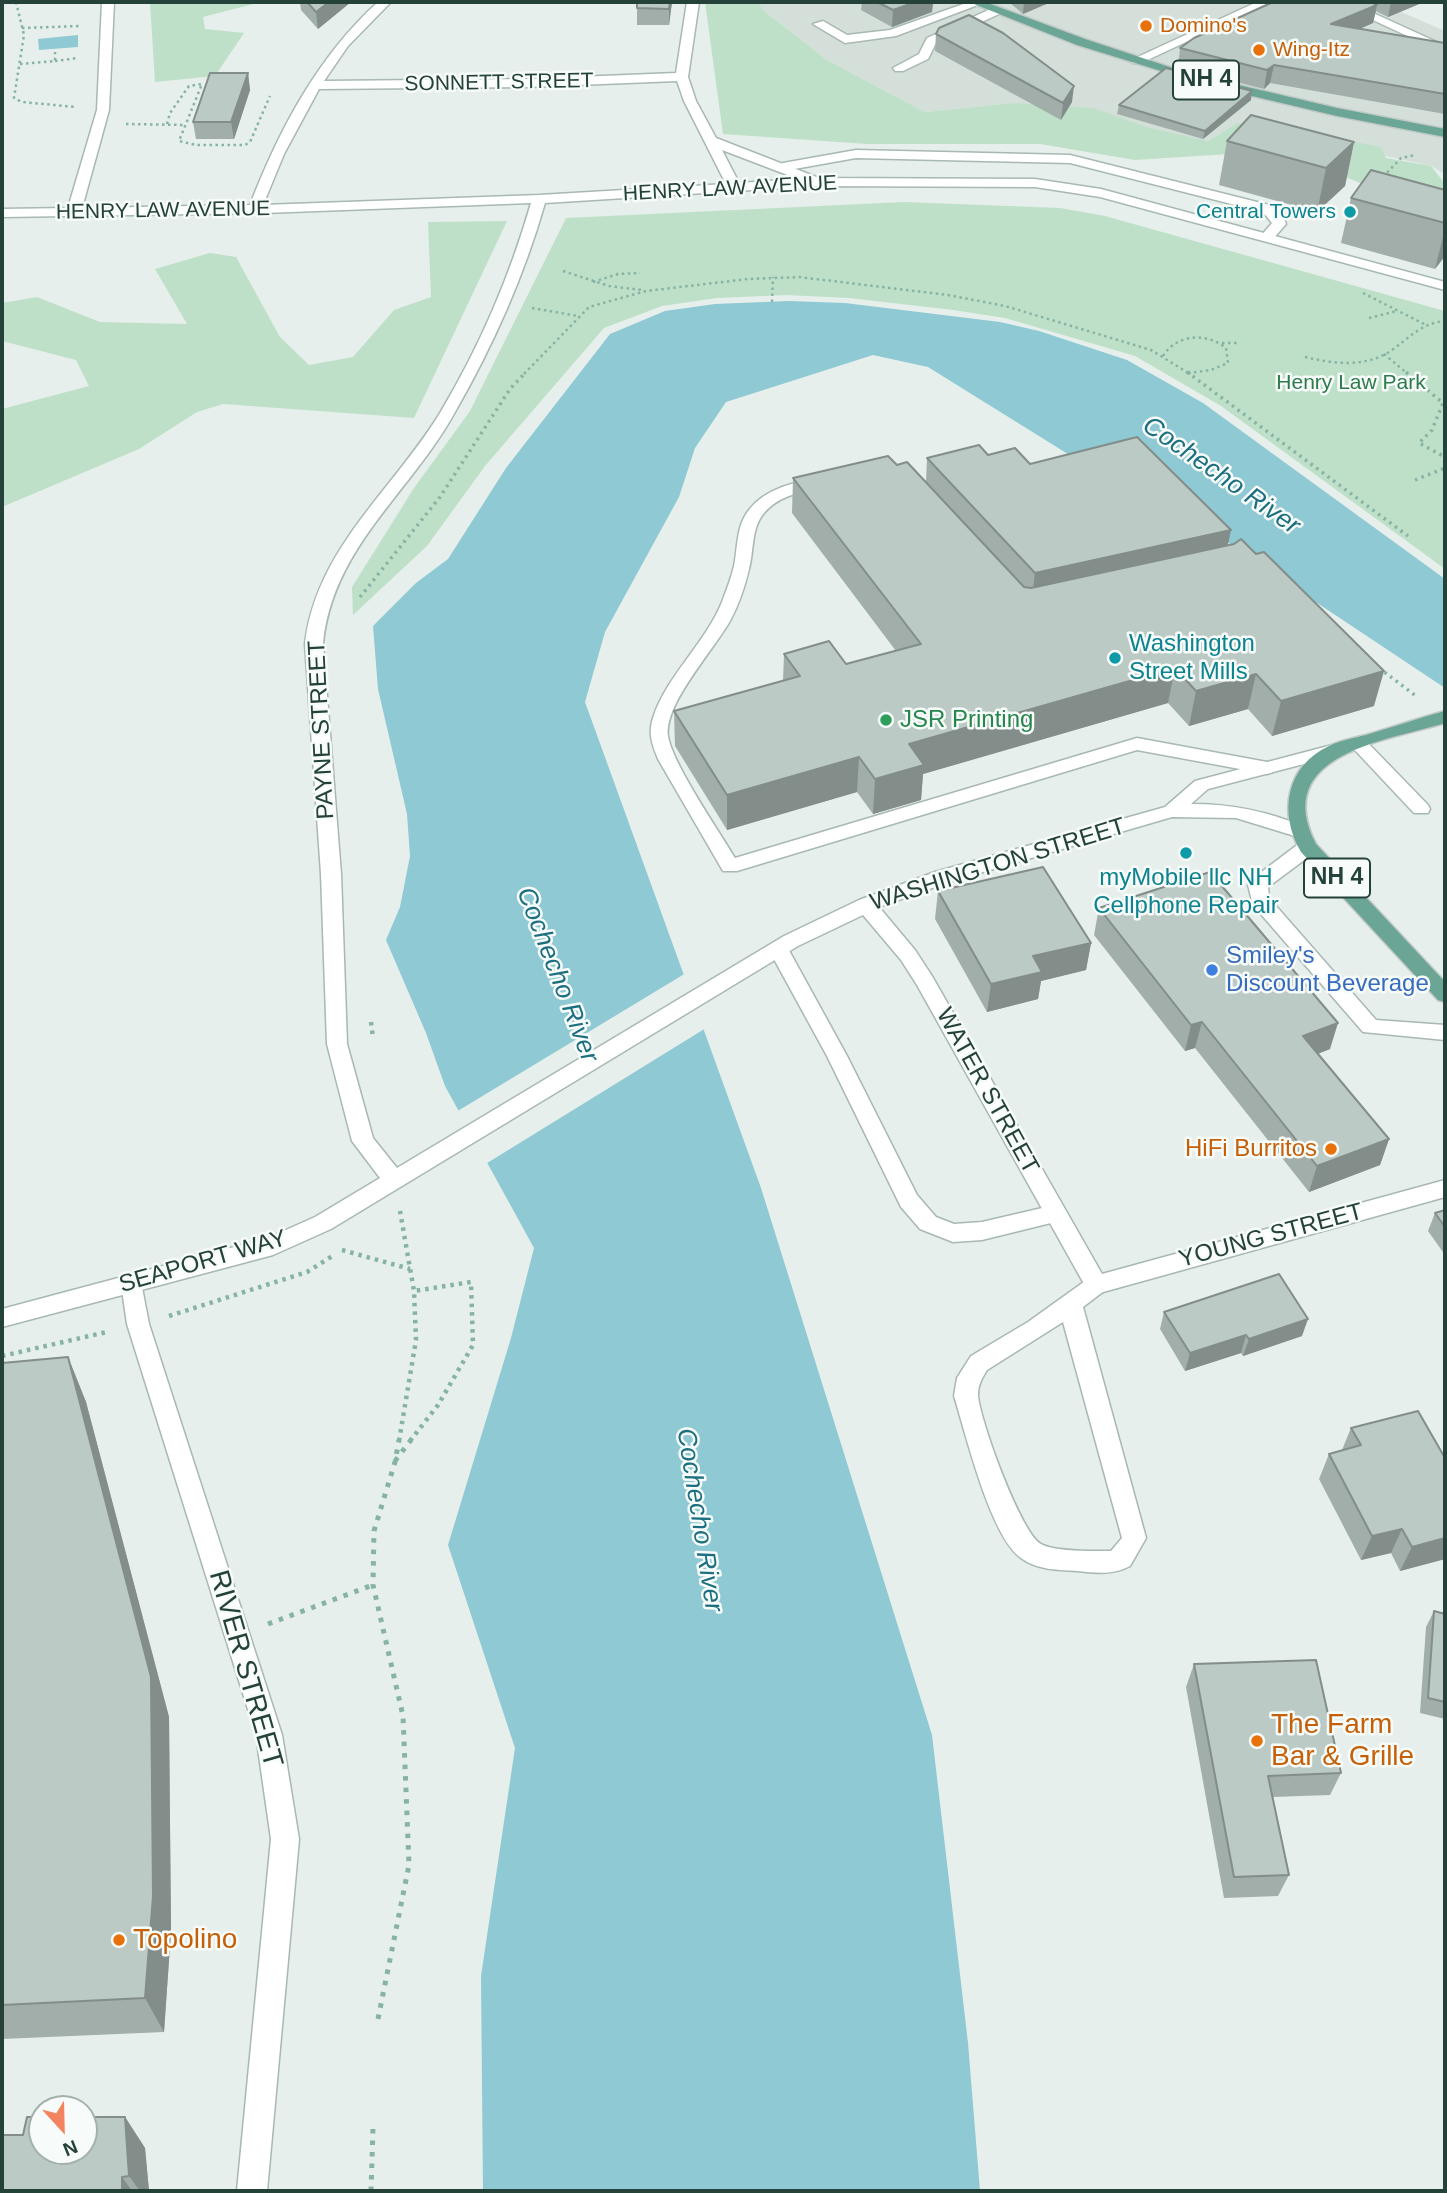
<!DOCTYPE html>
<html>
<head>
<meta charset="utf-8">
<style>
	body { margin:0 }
	#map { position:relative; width:1447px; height:2193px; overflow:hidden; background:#e6efeb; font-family:Arial,sans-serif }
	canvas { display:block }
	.frame { position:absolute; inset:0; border:4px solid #24423a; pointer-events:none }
	.north { position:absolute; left:28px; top:2095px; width:70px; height:70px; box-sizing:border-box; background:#f7fbf9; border:2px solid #a3b1ad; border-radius:50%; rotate:158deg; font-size:19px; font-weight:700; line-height:28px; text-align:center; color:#24423a }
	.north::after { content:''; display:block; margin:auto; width:24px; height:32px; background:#f4845f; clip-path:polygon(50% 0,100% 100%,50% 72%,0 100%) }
</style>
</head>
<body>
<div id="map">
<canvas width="1447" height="2193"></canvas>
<div class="frame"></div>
<div class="north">N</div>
</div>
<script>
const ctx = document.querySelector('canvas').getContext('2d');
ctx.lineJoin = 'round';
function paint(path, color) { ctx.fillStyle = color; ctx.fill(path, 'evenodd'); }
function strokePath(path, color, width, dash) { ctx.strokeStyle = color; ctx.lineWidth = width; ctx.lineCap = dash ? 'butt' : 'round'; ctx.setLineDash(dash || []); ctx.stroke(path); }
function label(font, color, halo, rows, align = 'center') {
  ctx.font = font + ' Arial,sans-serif'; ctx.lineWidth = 5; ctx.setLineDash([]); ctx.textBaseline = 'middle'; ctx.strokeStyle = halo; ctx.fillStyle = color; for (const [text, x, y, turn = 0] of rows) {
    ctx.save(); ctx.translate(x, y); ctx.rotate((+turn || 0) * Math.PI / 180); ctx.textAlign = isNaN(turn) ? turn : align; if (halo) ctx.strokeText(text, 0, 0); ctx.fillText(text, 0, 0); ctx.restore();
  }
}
const built = new Path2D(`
	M758 2H1378L1445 31V174L1431 166 1237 123 1208 141 1013 103 925 112 827 60 764 11Z`);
const green = new Path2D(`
	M150 2H261L203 17 205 29 244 33 215 76 155 82Z
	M705 2H758L764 11 827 60 925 112 1013 103 1093 108 1150 128 1208 141 1237 123 1295 130 1381 147 1386 158 1431 166 1445 184V231L1411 213 1386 194 1348 178 1229 154 1135 160 1040 144H867L723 134Z
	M904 202 1060 208 1105 216 1445 311V569L1221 406 1135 356 1005 318 953 310 849 298 786 295 717 298 662 306 604 328 485 466 427 546 353 615 352 587 414 488 470 411 566 218Z
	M507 221 414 418 223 404 197 412 139 449 2 507V409L89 386 76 360 2 341V303L37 297 100 322 187 324 155 269 210 253 236 257 280 337 309 365 353 357 394 310 431 297 428 222Z`);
const water = new Path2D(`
	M78 35V47L39 50 38 39Z
	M789 301 845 303 1000 322 1039 331 1127 360 1203 403 1445 579V688L1251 559 1128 470 1092 469 928 367 873 355 726 402 695 448 679 497 605 632 585 702 761 1188 932 1735 968 2043 980 2191H483L481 1976 515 1748 448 1545 511 1338 534 1248 445 1086 426 1033 386 940 400 907 410 856 407 814 378 689 373 626 416 583 448 559 506 468 610 334 665 311 715 304Z`);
const pier = new Path2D(`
	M686 973 706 1028 484 1165 456 1112Z`);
const pathFar3 = new Path2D(`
	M16 2 24 35 14 98 22 102 76 107
	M22 28 81 26
	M55 61 78 58
	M20 64 55 61V52
	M126 124 184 125
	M167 124 170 113 189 86 202 84 179 141 196 145H245L250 142 270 96
	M1383 177 1401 158 1415 155
	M563 271 609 286 642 290
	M593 282 618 274 640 273
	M1363 293 1424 324
	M772 302 773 277
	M532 308 578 316
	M1369 318 1397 311
	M1222 343H1238
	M1384 354 1408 374
	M1163 356C1177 334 1206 332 1226 348L1228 363 1211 370 1188 373
	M1305 357C1334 364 1366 368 1392 350 1410 337 1422 323 1445 321
	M524 374 589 307 646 291 748 279 799 277 948 295 1005 306 1151 350 1190 374`);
const pathFar2 = new Path2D(`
	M1187 372 1408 536
	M1406 372 1443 403 1432 430 1419 443 1445 457
	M1188 373 1192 372
	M1415 480 1445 468
	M360 597 440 497 510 389 526 372
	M1379 668 1416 696`);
const pathFar1 = new Path2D(`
	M371 1022 373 1038
	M342 1250 410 1269
	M169 1316 307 1272 334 1255
	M2 1356 107 1332
	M399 1441 416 1340 414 1291 400 1211
	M410 1441 438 1405 473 1345 471 1282 414 1291`);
const path = new Path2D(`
	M395 1461 411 1440
	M268 1624 373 1585
	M378 2019 409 1865 403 1716 373 1585 374 1531 395 1462 399 1440
	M371 2191 373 2128`);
const service = new Path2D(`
	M969 2 983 3 896 36 845 43 813 24 823 21 847 35 890 30Z
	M1334 2H1349L1439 43 1429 46Z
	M995 7 1001 11 999 14 936 43 928 59 903 71H895L893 68 919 54 927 38Z
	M856 150 1070 155 1273 206 1283 216 1286 224 1272 240H1262L1260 237 1272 223 1263 212 1070 163 856 158 783 171 776 167 783 163Z
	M821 478 827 480 829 483 827 486C804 492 780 494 764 513 751 528 754 551 749 569 745 586 739 604 731 619 715 649 664 703 668 736 672 763 719 831 735 858L1137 738 1267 762 1276 768 1273 772 1267 774 1137 750 737 871H723L658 759C652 744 648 733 653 718 667 675 705 644 722 602 726 591 731 579 734 566 738 547 736 526 749 510 766 488 795 482 821 478Z
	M1358 737 1364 739 1428 805 1430 809 1428 813H1414L1352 747 1349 743Z
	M1308 841 1315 842 1317 847 1315 852 1268 887 1269 898 1376 1020 1445 1025V1040L1363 1032 1253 905 1248 885 1251 880 1301 842Z
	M779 943 786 945 847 1056 917 1195 936 1217 954 1224 982 1222 1055 1205 1063 1208 1066 1214 1063 1220 982 1240 953 1242 920 1229 901 1207 827 1056 769 950 772 945Z
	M1096 1276 1104 1279 1107 1285 1104 1291 1083 1307 1146 1538 1130 1566C1113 1575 1097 1573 1078 1571 1059 1570 1037 1570 1021 1558 990 1536 966 1434 954 1396L957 1378 971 1356 1028 1322 1088 1279ZM1063 1322 1122 1538 1111 1551C1094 1551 1055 1552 1041 1544 1021 1534 979 1418 978 1395 978 1385 982 1378 987 1370Z`);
const minor = new Path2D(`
	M102 2H114L109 110 82 208 250 205C279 130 318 56 378 2H391L348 46 324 81 528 79 676 73 687 2H699L688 77 696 101 716 138 819 178 1035 179 1101 189 1445 282V290L1100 197 1035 187 817 186 545 203C524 276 493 346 455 412 411 492 332 548 323 644L341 874 347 1044 373 1138 397 1168 784 936 859 900 935 872 1165 807 1195 781 1336 744 1345 750 1342 754 1208 789 1191 804C1232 804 1267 811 1305 827L1307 831 1305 835 1298 837 1236 818 1172 817 949 882 879 907 915 950 932 976 1102 1274 1445 1180V1197L1096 1294 1088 1291 917 985 901 960 863 915 798 946 331 1229 273 1255 2 1327V1309L268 1238 315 1217 380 1178 352 1141 327 1044 321 874 305 644C316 549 393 490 440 413 479 348 510 276 531 203L264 213 2 217V209L68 208 97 110ZM677 81 684 101 726 184 539 195 263 205 284 154 319 89 528 87ZM722 150 798 179 739 183Z
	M1257 2H1272L1141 63H1133L1131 60Z`);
const tertiary = new Path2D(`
	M132 1274 140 1277 149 1324 282 1735 299 1839 267 2191H237L271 1839 256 1735 127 1324 121 1283 124 1277Z`);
const primary = new Path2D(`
	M969 2H985L1085 39 1197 76 1195 79H1187L1077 45Z
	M1226 82 1337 108 1445 129V137L1337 116 1222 89V83Z
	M1445 711V723C1386 741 1270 754 1316 844L1445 982V1002L1438 1000 1301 852C1278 813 1286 766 1329 746 1341 740 1354 738 1366 735 1393 727 1419 718 1445 711Z`);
const wall = new Path2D(`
	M300 2H351L318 29 301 10Z
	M637 2H672L669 25H637Z
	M862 2H933L932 12 892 27 861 10Z
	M1009 2H1051L1023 14Z
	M1273 2H1424L1388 17 1376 11 1373 23 1360 29 1445 43V114L1270 83 1264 89 1178 67 1180 48Z
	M936 34 1072 102 1061 120 935 51Z
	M248 73 250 90 234 139H196L193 122Z
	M1251 100 1203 139 1117 114 1119 105Z
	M1227 141 1354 142 1345 186 1317 212 1219 185Z
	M1445 190V229L1443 237 1445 229V256L1435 269 1341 243 1351 198Z
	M988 455 1030 464 1228 545 1374 706 1272 736 1248 709 1189 726 1168 703 923 774 921 800 873 814 857 792 727 830 675 746 674 711 783 681 784 654 846 664 896 651 792 513 793 478 897 465 926 482 927 458Z
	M938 891 1091 943 1086 970 1041 981 1038 999 987 1012 935 919Z
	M1099 908 1330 1049 1318 1054 1389 1139 1380 1165 1309 1192 1195 1048 1185 1051 1094 935Z
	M1445 1210V1255L1428 1231 1435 1213Z
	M1164 1312 1302 1336 1243 1356 1241 1353 1185 1371 1160 1329Z
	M68 1357 86 1402 169 1717 171 1931 164 2032 2 2039V1363Z
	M1351 1428 1445 1559 1400 1571 1391 1553 1361 1560 1319 1479 1329 1454 1342 1450Z
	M1434 1611 1445 1614V1719L1420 1713 1426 1627Z
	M1194 1664 1341 1773 1330 1795 1273 1797 1289 1875 1278 1896 1224 1898 1186 1687Z
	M125 2117 145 2148 149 2191H2L23 2135Z`);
const shadedWall = new Path2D(`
	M329 2H351L318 29 316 12Z
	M670 2H672L669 25V9Z
	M916 2H933L932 12 892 27 893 10Z
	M1024 2H1051L1023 14Z
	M1391 2H1424L1388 17Z
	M1377 5 1373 23 1328 42 1331 24Z
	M1274 65 1270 83 1264 89 1267 70Z
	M248 73 250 90 234 139 231 122Z
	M1074 86 1072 102 1061 120 1063 103Z
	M1252 91 1251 100 1203 139 1205 131Z
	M1354 142 1345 186 1317 212 1326 168Z
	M1445 229V256L1435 269Z
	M1231 530 1224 564 1031 606 1035 573Z
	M1175 668 1168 703 923 774 921 800 873 814 875 779 909 744Z
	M1384 671 1374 706 1272 736 1281 701Z
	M1256 674 1248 709 1189 726 1196 691Z
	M859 757 857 792 727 830V795Z
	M1091 943 1086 970 1041 981 1038 999 987 1012 991 984 1033 956Z
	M1202 1022 1195 1048 1185 1051 1191 1025Z
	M1338 1023 1330 1049 1295 1062 1303 1036Z
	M1389 1139 1380 1165 1309 1192 1317 1166Z
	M1308 1319 1302 1336 1243 1356 1249 1339Z
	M1246 1335 1241 1353 1185 1371 1190 1353Z
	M68 1357 86 1402 169 1717 171 1931 164 2032 145 1998Z
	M1402 1529 1391 1553 1361 1560 1372 1536Z
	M1445 1538V1559L1400 1571 1412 1547Z
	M125 2117 145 2148 149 2191H140L129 2176Z
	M122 2177 132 2191H122Z`);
const building = new Path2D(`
	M307 2H329L316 12Z
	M637 2H670L669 9 637 8Z
	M877 2H916L893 10Z
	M1273 2H1371L1377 5 1331 24 1445 43V94L1274 65 1267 70 1180 48 1194 38Z
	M969 15 1003 33 1074 86 1063 103 936 34 939 28Z
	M1166 68 1252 91 1205 131 1119 105Z
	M210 73H248L231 122H193Z
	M1251 115 1354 142 1326 168 1227 141Z
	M1371 170 1445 190V223L1351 198Z
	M1137 437 1231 530 1035 573 927 458 979 445 988 455 1015 448 1030 464Z
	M888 456 897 465 907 462 1024 587 1031 588 1234 544 1241 539 1256 554 1264 552 1384 671 1281 701 1256 674 1196 691 1175 668 909 744 924 765 875 779 859 757 727 795 674 711 800 676 784 654 829 641 846 664 921 644 793 478Z
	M1043 867 1091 943 1033 956 1042 972 991 984 938 891Z
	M1210 872 1338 1023 1303 1036 1389 1139 1317 1166 1202 1022 1191 1025 1099 908Z
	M1445 1210V1227L1435 1213Z
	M1279 1274 1308 1319 1249 1339 1246 1335 1190 1353 1164 1312Z
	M68 1357 151 1677 153 1896 145 1998 2 2005V1363Z
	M1418 1411 1445 1458V1538L1412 1547 1402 1529 1372 1536 1329 1454 1361 1445 1351 1428Z
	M1434 1611 1445 1614V1702L1428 1698Z
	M1316 1660 1341 1773 1268 1776 1289 1875 1234 1877 1194 1664Z
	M27 2117H42V2151H84V2117H125L129 2176 122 2177V2191H2V2135H23Z`);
const markers = [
	[1146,26,7,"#e8710a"],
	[1259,50,7,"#e8710a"],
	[1350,212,7,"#0f9aa8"],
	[1115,658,7,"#0f9aa8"],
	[886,720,7,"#2e9e5b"],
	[1186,853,7,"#0f9aa8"],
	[1212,970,7,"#3f7fe0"],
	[1331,1149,7,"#e8710a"],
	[1257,1741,7,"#e8710a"],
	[119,1940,7,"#e8710a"]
];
const farFoodnames = [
	["Domino's",1160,26],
	["Wing-Itz",1273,50]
];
const farStreetnames = [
	["SONNETT STREET",499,83,-1],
	["HENRY LAW AVENUE",730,189,-3],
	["HENRY LAW AVENUE",163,211,-1]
];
const farCulturenames = [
	["Central Towers",1336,212]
];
const farParknames = [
	["Henry Law Park",1351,383]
];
const shields = [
	[1206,80,66],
	[1337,878,66]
];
const shieldNames = [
	["NH 4",1206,80],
	["NH 4",1337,878]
];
const cultureNames = [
	["Washington",1129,644],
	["Street Mills",1129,672],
	["myMobile llc NH",1186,878,"center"],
	["Cellphone Repair",1186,906,"center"]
];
const leisureNames = [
	["JSR Printing",900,720]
];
const streetNames = [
	["PAYNE STREET",322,730,-93],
	["WASHINGTON STREET",998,865,-17],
	["WATER STREET",987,1091,61],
	["YOUNG STREET",1271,1236,-15],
	["SEAPORT WAY",203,1262,-16]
];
const shopNames = [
	["Smiley's",1226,956],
	["Discount Beverage",1226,984]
];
const foodNames = [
	["HiFi Burritos",1317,1149]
];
const waterNames = [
	["Cochecho River",1221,476,35],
	["Cochecho River",557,975,69],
	["Cochecho River",699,1520,81]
];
const nearStreetnames = [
	["RIVER STREET",245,1669,74]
];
const nearFoodnames = [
	["The Farm",1271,1725],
	["Bar & Grille",1271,1757],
	["Topolino",133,1940]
];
paint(built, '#d4dfda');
paint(green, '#bfe0c8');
paint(water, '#8ec9d4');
paint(pier, '#e6efeb');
strokePath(service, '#a8b8b2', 3);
strokePath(minor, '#a8b8b2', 3);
strokePath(tertiary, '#a8b8b2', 3);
strokePath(primary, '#c2cac8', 3);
strokePath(pathFar3, '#86b3a5', 2.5, [2.5, 3.5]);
strokePath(pathFar2, '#86b3a5', 3.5, [2.5, 4.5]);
strokePath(pathFar1, '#86b3a5', 4.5, [3.5, 5]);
strokePath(path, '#86b3a5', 5, [4.5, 7]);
paint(service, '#fff');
paint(minor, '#fff');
paint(tertiary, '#fff');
paint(primary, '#6aa596');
paint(wall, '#a1aea9');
paint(shadedWall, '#838d89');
paint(building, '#bbcac4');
strokePath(building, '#838d89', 2);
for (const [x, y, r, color] of markers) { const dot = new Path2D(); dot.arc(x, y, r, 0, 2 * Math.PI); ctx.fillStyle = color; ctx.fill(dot); strokePath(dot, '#f7fbf9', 2.5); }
label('21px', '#c56008', '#f7fbf9', farFoodnames, 'left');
label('21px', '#24423a', '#f7fbf9', farStreetnames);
label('21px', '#0d838f', '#f7fbf9', farCulturenames, 'right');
label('21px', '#2d7a4b', '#f7fbf9', farParknames);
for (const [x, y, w] of shields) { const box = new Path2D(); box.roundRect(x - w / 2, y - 19.5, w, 39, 5); ctx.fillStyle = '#f7fbf9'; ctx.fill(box); strokePath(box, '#24423a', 2); }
label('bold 23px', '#24423a', null, shieldNames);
label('24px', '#0d838f', '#f7fbf9', cultureNames, 'left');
label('24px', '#27864d', '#f7fbf9', leisureNames, 'left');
label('24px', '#24423a', '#f7fbf9', streetNames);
label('24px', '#366cbe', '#f7fbf9', shopNames, 'left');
label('24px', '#c56008', '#f7fbf9', foodNames, 'right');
label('italic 26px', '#1c6f80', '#f7fbf9', waterNames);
label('28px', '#24423a', '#f7fbf9', nearStreetnames);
label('28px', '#c56008', '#f7fbf9', nearFoodnames, 'left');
</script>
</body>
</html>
